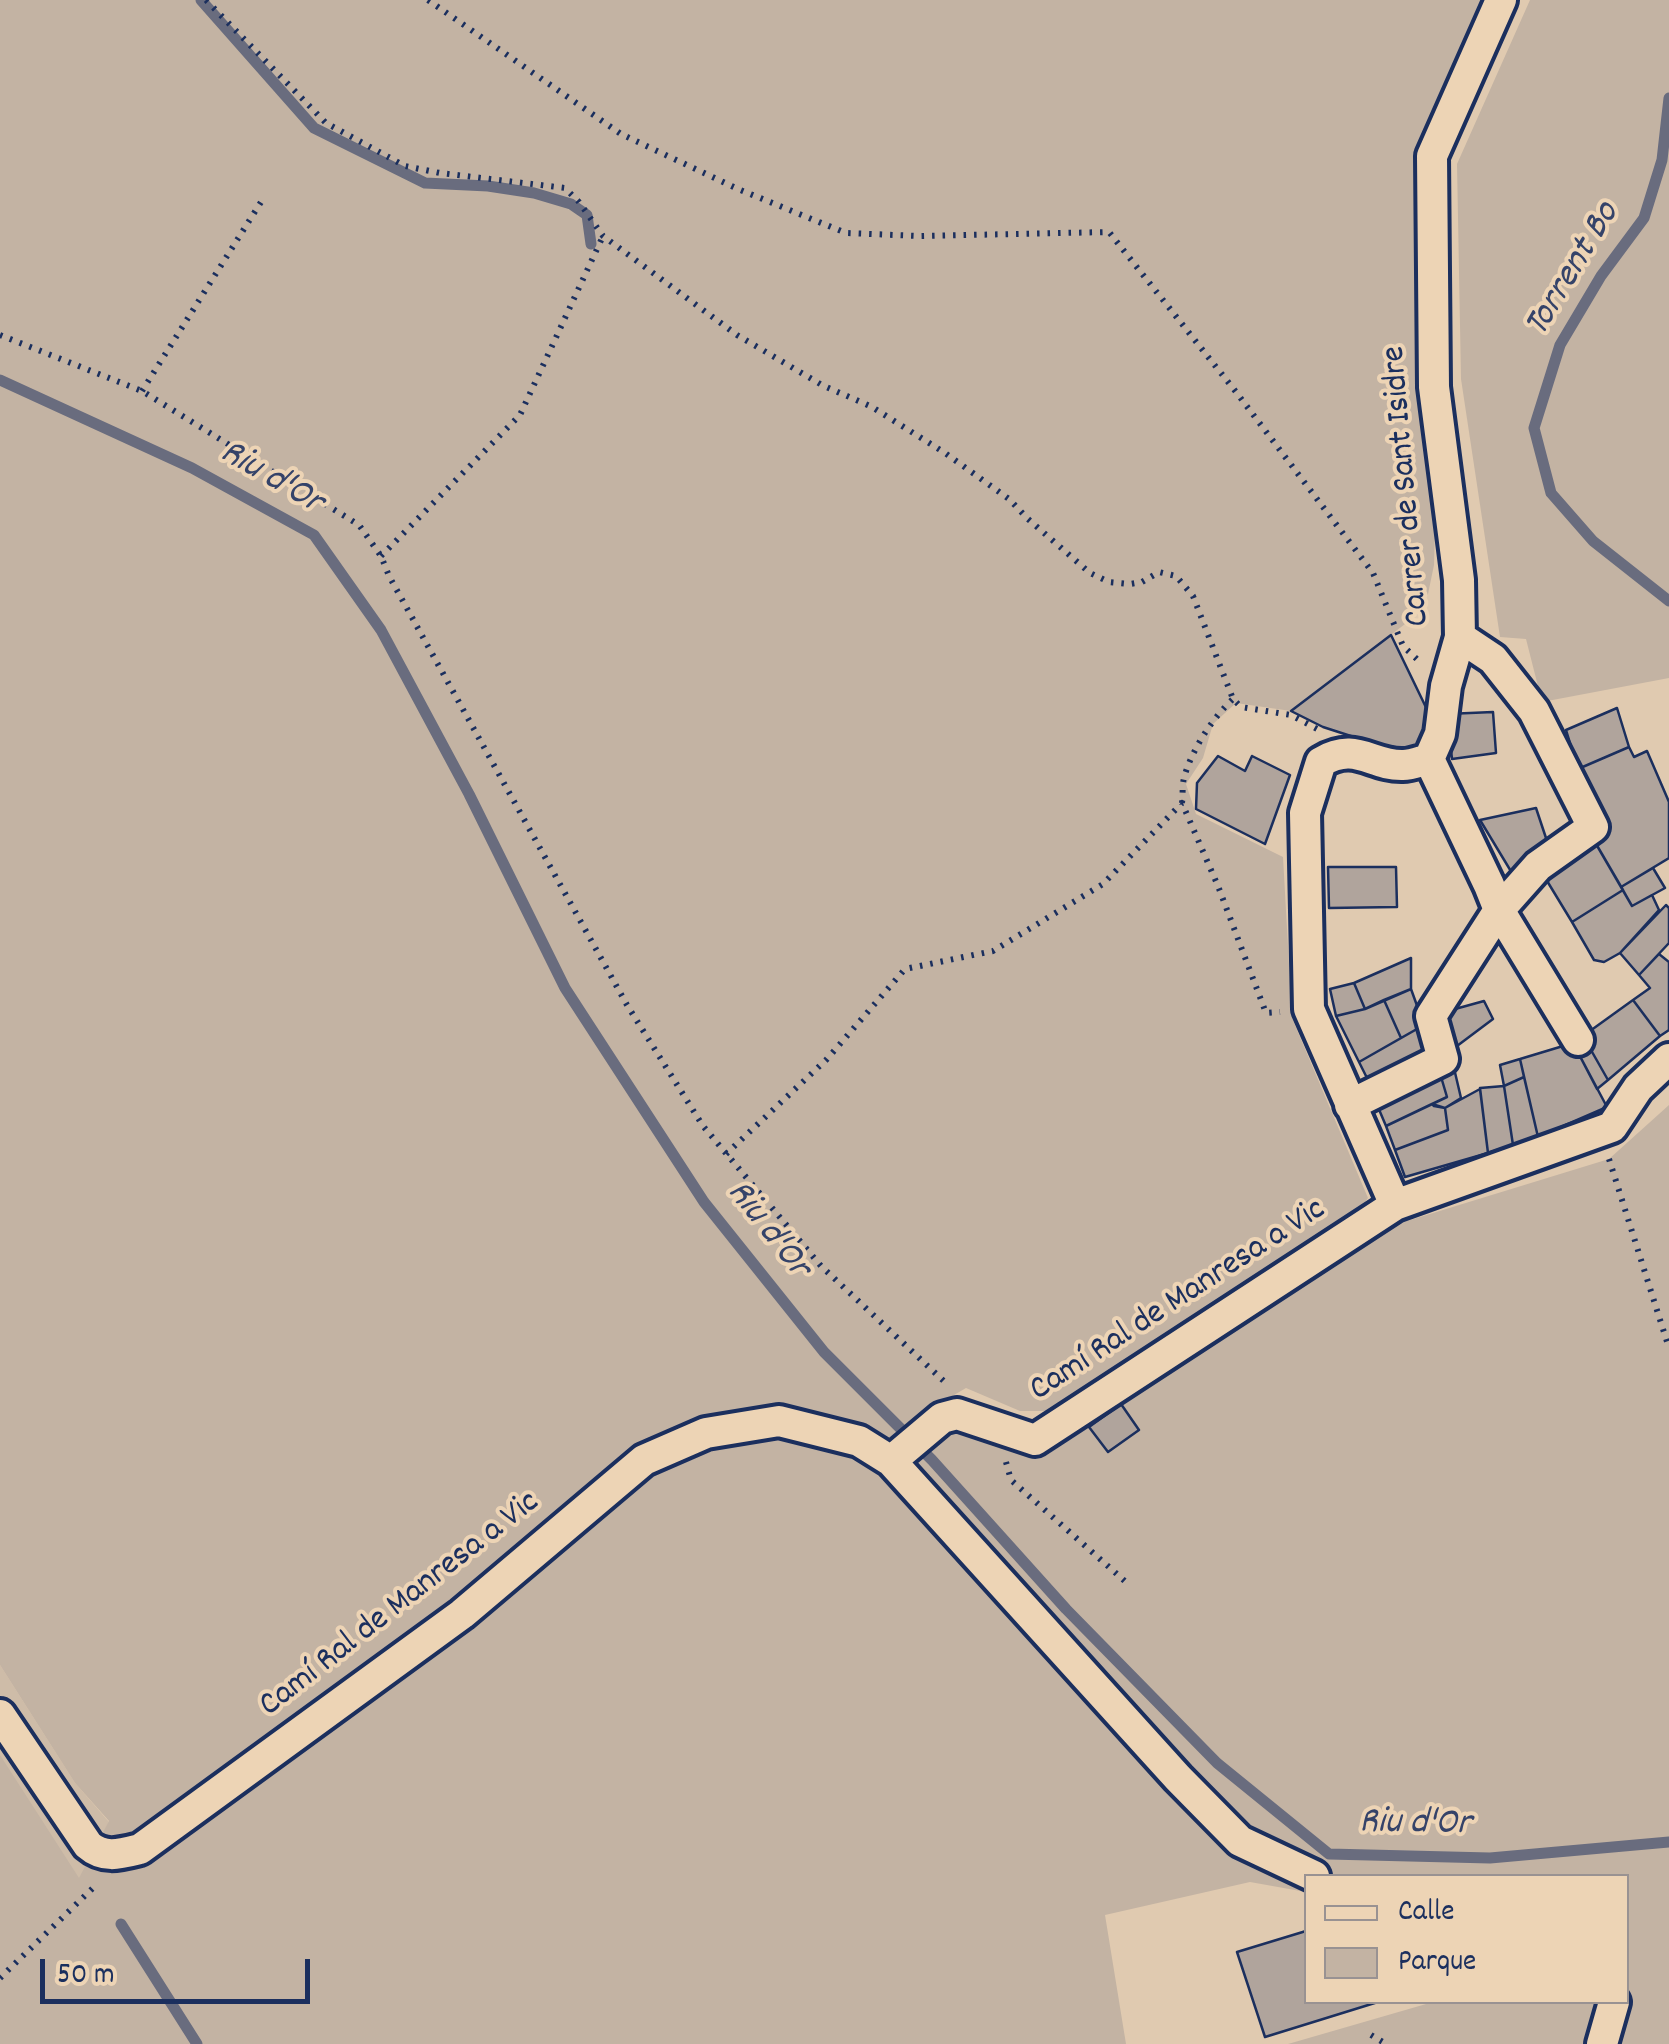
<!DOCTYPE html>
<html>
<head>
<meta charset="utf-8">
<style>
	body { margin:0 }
	#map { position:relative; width:1669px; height:2044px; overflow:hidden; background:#e0cab0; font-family:Dekko,sans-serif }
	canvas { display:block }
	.legend { position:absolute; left:1304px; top:1874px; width:325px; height:130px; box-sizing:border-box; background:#edd4b5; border:2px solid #999292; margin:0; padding:12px 18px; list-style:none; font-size:30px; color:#1b2f5e }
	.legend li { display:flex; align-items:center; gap:20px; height:50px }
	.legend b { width:50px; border:2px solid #999292 }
	.scale { position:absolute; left:40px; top:1959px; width:270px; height:45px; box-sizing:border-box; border:5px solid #1b2f5e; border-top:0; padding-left:12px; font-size:30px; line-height:35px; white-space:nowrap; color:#1b2f5e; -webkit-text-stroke:8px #edd4b5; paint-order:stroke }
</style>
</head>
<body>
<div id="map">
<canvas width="1669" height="2044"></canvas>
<ul class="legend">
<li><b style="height:12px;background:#edd4b5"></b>Calle</li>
<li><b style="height:28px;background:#c3b3a3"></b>Parque</li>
</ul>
<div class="scale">50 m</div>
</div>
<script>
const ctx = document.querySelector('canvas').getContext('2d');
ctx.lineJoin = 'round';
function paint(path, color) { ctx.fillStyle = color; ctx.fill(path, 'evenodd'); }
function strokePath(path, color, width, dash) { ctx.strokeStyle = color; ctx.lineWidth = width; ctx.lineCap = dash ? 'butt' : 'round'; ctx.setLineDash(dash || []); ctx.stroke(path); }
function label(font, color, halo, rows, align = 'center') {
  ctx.font = font + ' Dekko,sans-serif'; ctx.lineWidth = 8; ctx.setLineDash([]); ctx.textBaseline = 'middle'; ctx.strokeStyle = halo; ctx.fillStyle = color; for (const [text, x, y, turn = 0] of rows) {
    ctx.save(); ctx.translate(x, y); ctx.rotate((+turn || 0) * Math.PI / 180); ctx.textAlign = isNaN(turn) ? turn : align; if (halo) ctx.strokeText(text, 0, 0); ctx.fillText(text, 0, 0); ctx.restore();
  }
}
const built = new Path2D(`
	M0 1665 75 1783 109 1822 80 1880 0 1934Z`);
const green = new Path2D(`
	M0 0H1483L1414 164 1418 389 1435 530 1434 565 1428 594 1409 621 1291 711 1236 703 1213 724 1203 758 1186 784 1196 814 1283 857 1292 1018 1368 1198 1355 1216 1060 1411H1020L966 1388 942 1402 994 1446 1047 1455 1311 1276 1394 1225 1609 1159 1669 1105V2044H1288L1433 2002H1626V1876H1306V1892L1250 1882 1105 1915 1126 2044H0V1755L79 1878 109 1821 75 1783 0 1665Z
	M1530 0H1669V678L1542 702 1526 639 1500 637 1461 379 1457 164Z`);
const stream = new Path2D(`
	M201 0 314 128 425 183 488 186 534 193 571 204 587 215 591 244
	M1669 98 1662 160 1644 218 1601 276 1560 345 1534 428 1551 493 1593 541 1669 601
	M0 380 192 468 314 535 381 630 469 794 565 988 704 1202 824 1352 932 1460 1066 1609 1217 1763 1329 1854 1490 1858 1669 1842
	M121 1924 197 2044`);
const building = new Path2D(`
	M1391 635 1435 726V732L1408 751 1393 747 1391 749 1323 727 1291 711Z
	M1617 708 1629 747 1578 769 1566 730Z
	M1493 712 1496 753 1452 759 1447 714Z
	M1629 747 1634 757 1647 751 1669 802V858L1621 887 1592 837 1578 769Z
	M1218 756 1245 771 1252 756 1290 775 1265 844 1196 809 1197 783Z
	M1536 808 1551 853 1512 873 1480 820Z
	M1592 837 1623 890 1572 922 1541 871Z
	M1328 867H1396L1397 907 1329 908Z
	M1653 868 1665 888 1632 906 1621 887Z
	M1623 890 1632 906 1652 895 1659 910 1620 953 1604 962 1594 960 1572 922Z
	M1666 905 1669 908V943L1639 975 1620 953Z
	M1659 954 1669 962V1030L1660 1036 1633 1000 1650 988 1639 975Z
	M1411 958V989L1365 1009 1354 983Z
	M1354 983 1365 1009 1336 1016 1330 989Z
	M1411 989 1424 1025 1401 1038 1384 1000Z
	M1384 1000 1401 1038 1359 1062 1336 1016 1365 1009Z
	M1633 1000 1660 1036 1608 1080 1583 1036Z
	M1484 1001 1493 1019 1449 1052 1437 1014Z
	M1424 1025 1433 1049 1371 1086 1359 1062Z
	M1583 1036 1608 1080 1597 1089 1573 1043Z
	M1573 1043 1607 1107 1538 1137 1520 1059Z
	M1520 1059 1524 1077 1504 1086 1500 1065Z
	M1453 1064 1461 1098 1445 1108 1434 1106 1432 1104 1447 1097 1439 1070Z
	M1439 1070 1447 1097 1386 1126 1375 1100Z
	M1524 1077 1538 1137 1513 1145 1504 1086Z
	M1504 1086 1513 1145 1488 1153 1480 1088Z
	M1480 1089 1488 1153 1405 1177 1395 1150 1448 1130 1445 1108Z
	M1432 1104 1445 1108 1448 1130 1395 1150 1386 1126Z
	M1121 1404 1139 1430 1108 1452 1089 1427Z
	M1306 1931V2002H1378L1265 2037 1237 1952Z`);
const path = new Path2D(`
	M206 0 326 123 405 166 440 173 565 188 579 202 603 236 737 335 822 385 872 407 945 453 1009 499 1028 519 1090 573 1109 582 1130 584 1142 582 1159 572 1176 576 1193 596 1233 699 1241 707 1291 715 1317 729
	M428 0 621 134 738 189 846 233 920 236 1109 232 1236 392 1373 573 1403 646 1421 663
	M0 335 142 391 359 525 381 556 389 576 627 1005 703 1126 821 1266 948 1385
	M142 391 261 202
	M381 556 520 415 603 236
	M1182 803C1183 795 1182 786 1184 778 1191 751 1213 717 1233 699
	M726 1154 827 1059 905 969 993 951 1103 884 1182 803 1218 886 1266 1013 1280 1012
	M1609 1159 1669 1348
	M1006 1462 1011 1480 1127 1583
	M0 1978 96 1885
	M1371 2035 1386 2044`);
const street = new Path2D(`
	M1429 759 1440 734 1446 686 1460 637 1459 580 1434 387 1432 156 1501 0
	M1429 759 1489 885 1499 910 1578 1040
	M1350 1105 1443 1059 1431 1016 1499 910 1538 866 1593 827 1534 711 1493 659 1460 637
	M1395 1205 1309 1009 1305 813 1321 762C1356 741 1371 766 1403 765 1411 765 1421 761 1429 759
	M891 1461 942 1418 957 1414 1035 1440 1395 1205 1612 1127 1638 1088 1669 1059
	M0 1715 88 1845C104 1859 120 1854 140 1849L462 1614 644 1460 706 1433 779 1421 859 1441 891 1461 1178 1778 1240 1841 1314 1876
	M1602 2044 1614 2002`);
const streetNames = [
	["Carrer de Sant Isidre",1409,486,-95],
	["Camí Ral de Manresa a Vic",1179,1302,-33],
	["Camí Ral de Manresa a Vic",401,1606,-38]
];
const waterNames = [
	["Torrent Bo",1575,271,-59],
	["Riu d'Or",270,480,30],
	["Riu d'Or",766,1231,52],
	["Riu d'Or",1415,1826,1]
];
paint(built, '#cebca8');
paint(green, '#c3b3a3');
strokePath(stream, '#696c7e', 11);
paint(building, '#b0a49c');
strokePath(building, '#1b2f5e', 2.5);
strokePath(street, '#1b2f5e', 38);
strokePath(path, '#1b2f5e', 6, [2.5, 8]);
strokePath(street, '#edd4b5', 30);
label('35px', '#1b2f5e', '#edd4b5', streetNames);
label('italic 38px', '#354369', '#edd4b5', waterNames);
</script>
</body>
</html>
